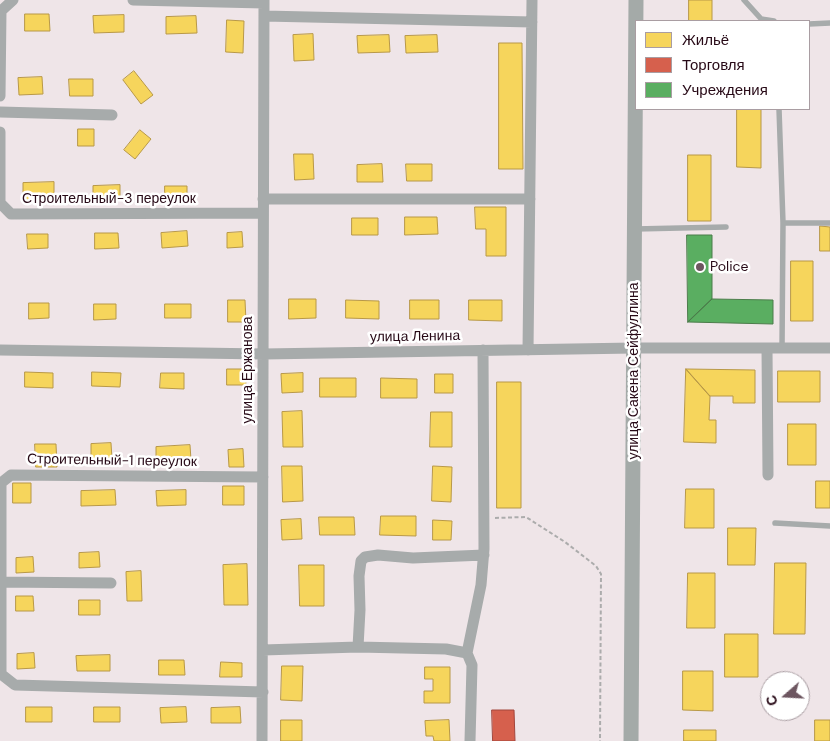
<!DOCTYPE html>
<html>
<head>
<meta charset="utf-8">
<style>
	body { margin:0 }
	#map { position:relative; width:830px; height:741px; overflow:hidden; background:#efe5e8; font-family:"DM Sans",sans-serif }
	canvas { display:block }
	.legend { position:absolute; left:635px; top:20px; width:175px; height:90px; box-sizing:border-box; background:#fff; border:1px solid #a99da2; margin:0; padding:6px 9px; list-style:none; font-size:15px; color:#270916 }
	.legend li { display:flex; align-items:center; gap:10px; height:25px }
	.legend b { width:25px; border:1px solid #a99da2 }
	.north { position:absolute; left:760px; top:671px; width:50px; height:50px; box-sizing:border-box; background:#fff; border:1px solid #a99da2; border-radius:50%; rotate:251deg; font-size:14px; font-weight:700; line-height:20px; text-align:center; color:#270916 }
	.north::after { content:''; display:block; margin:auto; width:18px; height:22px; background:#6d5660; clip-path:polygon(50% 0,100% 100%,50% 72%,0 100%) }
</style>
</head>
<body>
<div id="map">
<canvas width="830" height="741"></canvas>
<ul class="legend">
<li><b style="height:14px;background:#f6d55c"></b>Жильё</li>
<li><b style="height:14px;background:#d6604d"></b>Торговля</li>
<li><b style="height:14px;background:#5aae61"></b>Учреждения</li>
</ul>
<div class="north">С</div>
</div>
<script>
const ctx = document.querySelector('canvas').getContext('2d');
ctx.lineJoin = 'round';
function paint(path, color) { ctx.fillStyle = color; ctx.fill(path, 'evenodd'); }
function strokePath(path, color, width, dash) { ctx.strokeStyle = color; ctx.lineWidth = width; ctx.lineCap = dash ? 'butt' : 'round'; ctx.setLineDash(dash || []); ctx.stroke(path); }
function label(font, color, halo, rows, align = 'center') {
  ctx.font = font + ' "DM Sans",sans-serif'; ctx.lineWidth = 5; ctx.setLineDash([]); ctx.textBaseline = 'middle'; ctx.strokeStyle = halo; ctx.fillStyle = color; for (const [text, x, y, turn = 0] of rows) {
    ctx.save(); ctx.translate(x, y); ctx.rotate((+turn || 0) * Math.PI / 180); ctx.textAlign = isNaN(turn) ? turn : align; if (halo) ctx.strokeText(text, 0, 0); ctx.fillText(text, 0, 0); ctx.restore();
  }
}
const homes = new Path2D(`
	M689 0H712V21H689Z
	M25 14H49L50 31H25Z
	M124 15V32L94 33 93 16Z
	M196 16 197 33 166 34V17Z
	M227 20 244 21 243 53 226 52Z
	M313 34 314 60 294 61 293 35Z
	M389 35 390 52 358 53 357 36Z
	M437 35 438 52 406 53 405 36Z
	M499 43H522L523 169H499Z
	M134 71 153 95 141 104 123 80Z
	M42 77 43 94 19 95 18 78Z
	M69 79H93V96H70Z
	M737 109H761V168L737 167Z
	M78 129H94V146H78Z
	M140 130 151 139 135 159 124 150Z
	M294 154H313L314 179 295 180Z
	M688 155H711V221H688Z
	M382 164 383 182H357V165Z
	M406 164H432V181H407Z
	M54 182V199L23 200V183Z
	M120 185V200L93 201V186Z
	M165 186H187V201L165 202Z
	M475 207H506V256H486V229H476Z
	M405 217H437L438 234 405 235Z
	M352 218H378V235H352Z
	M820 226 830 227V251H820Z
	M187 231 188 246 162 248 161 233Z
	M242 232 243 247 227 248V233Z
	M95 233H118L119 248 95 249Z
	M27 234H48V248L28 249Z
	M791 261H813V321H791Z
	M289 299H316V318L289 319Z
	M228 300H245L246 322H228Z
	M346 300 379 301V319L346 318Z
	M410 300H439V319H410Z
	M469 300H502V321L469 320Z
	M29 303H49V318L29 319Z
	M94 304H116V319L94 320Z
	M165 304H191V318H165Z
	M227 369H246V385H227Z
	M686 369 755 370V403H733V396H710Z
	M686 369 710 396 709 420H716V443L684 442Z
	M778 371H820V402H778Z
	M25 372 53 373V388L25 387Z
	M92 372 121 373 120 387 92 386Z
	M161 373H184V389L160 388Z
	M303 373V392L282 393 281 374Z
	M435 374H453V393H435Z
	M320 378H356V397H320Z
	M381 378 417 379V398H381Z
	M497 382H521V508H497Z
	M302 411 303 447H283L282 412Z
	M431 412H452V447H430Z
	M788 424H816V465H788Z
	M111 443 112 459H91V444Z
	M35 444H56L57 467H36Z
	M190 445 191 460 156 462V447Z
	M243 449 244 467H229L228 450Z
	M282 466H302L303 501 283 502Z
	M433 466 452 467 451 502 432 501Z
	M816 481H830V508H816Z
	M13 483H31V503H13Z
	M223 486H244V505H223Z
	M686 489H714V528H685Z
	M115 490 116 505 81 506V491Z
	M186 490V505L157 506 156 491Z
	M381 516H416V536L380 535Z
	M319 517H354L355 535H320Z
	M301 519 302 539 282 540 281 520Z
	M433 520 452 521 451 540H433Z
	M728 528H756L755 565H728Z
	M99 552 100 567 79 568V553Z
	M33 557 34 572 16 573V558Z
	M775 563H806L805 634H774Z
	M247 564 248 605H224L223 565Z
	M299 565H324V606H300Z
	M141 571 142 601H127L126 572Z
	M688 573H715V628H687Z
	M16 596H33L34 611H16Z
	M79 600H100V615H79Z
	M725 634H758V677H725Z
	M34 653 35 668 17 669V654Z
	M110 655V671H77L76 656Z
	M159 660H184L185 675H159Z
	M221 662 242 663V677H220Z
	M282 666H303L302 701 281 700Z
	M425 667H450V703H424V691H433V679H425Z
	M683 671H713V711L683 710Z
	M26 707H52V722H26Z
	M94 707H120V722H94Z
	M186 707 187 722 161 723 160 708Z
	M240 707 241 723H211V708Z
	M281 720H302V741H281Z
	M449 720 450 741H434L433 736H426L425 721Z
	M815 720H830V741H815Z
	M684 730H716V741H684Z`);
const shops = new Path2D(`
	M492 710H514L515 741H493Z`);
const public = new Path2D(`
	M687 235H712V299L688 322Z
	M712 299 773 300V324L688 322Z`);
const path = new Path2D(`
	M495 518 526 517 565 542 596 566 601 574 600 741`);
const lane = new Path2D(`
	M744 0 763 21
	M761 19 774 21
	M809 24 830 23
	M779 109 783 223 782 348
	M783 223H830
	M635 229 726 227
	M775 523 830 526`);
const street = new Path2D(`
	M133 0 264 3
	M264 16 532 22
	M0 96 1 11 13 0
	M0 112 112 115
	M0 132V203L11 214 263 213
	M263 199H530
	M767 348 768 475
	M0 350 264 354 634 348H830
	M528 350 532 0
	M0 582 111 583
	M358 647 360 610 359 576 361 561 365 557 378 555 413 558 484 555
	M263 650 358 647 446 649 467 653 472 665 470 741
	M467 653 481 585 484 549 483 350
	M263 692 15 685 1 674V483L11 475 263 477
	M262 741 264 0`);
const secondary = new Path2D(`
	M631 741 636 0`);
const markers = [
	[700,267,5,"#6d5660"]
];
const streetNames = [
	["Строительный-3 переулок",109,199],
	["улица Ленина",415,337,-1],
	["улица Ержанова",248,370,-90],
	["улица Сакена Сейфуллина",634,371,-90],
	["Строительный-1 переулок",112,461,1]
];
const poiNames = [
	["Police",710,267]
];
paint(homes, '#f6d55c');
strokePath(homes, '#b89847', 1);
paint(shops, '#d6604d');
strokePath(shops, '#a2463c', 1);
paint(public, '#5aae61');
strokePath(public, '#4b7c4a', 1);
strokePath(path, '#acacac', 2, [4, 2.5]);
strokePath(lane, '#a7abab', 5.5);
strokePath(street, '#a7abab', 11);
strokePath(secondary, '#a4aaa8', 15);
for (const [x, y, r, color] of markers) { const dot = new Path2D(); dot.arc(x, y, r, 0, 2 * Math.PI); ctx.fillStyle = color; ctx.fill(dot); strokePath(dot, '#fff', 2); }
label('14px', '#270916', '#fff', streetNames);
label('14px', '#270916', '#fff', poiNames, 'left');
</script>
</body>
</html>
